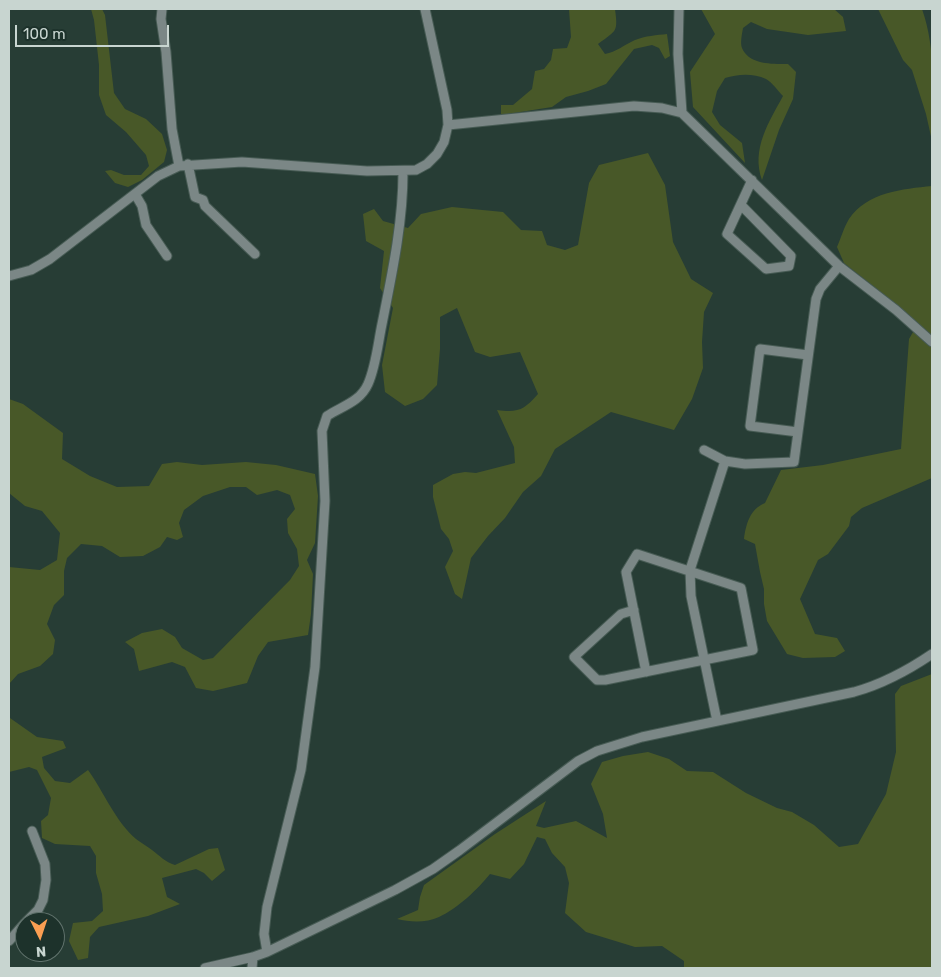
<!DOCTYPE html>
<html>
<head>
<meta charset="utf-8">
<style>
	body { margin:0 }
	#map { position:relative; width:941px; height:977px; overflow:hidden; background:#273d35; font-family:Rubik,sans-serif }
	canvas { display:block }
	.frame { position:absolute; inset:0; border:10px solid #c8d5d0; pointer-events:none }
	.north { position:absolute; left:15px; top:912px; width:50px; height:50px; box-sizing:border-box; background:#1d322b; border:1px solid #61736d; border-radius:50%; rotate:176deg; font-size:14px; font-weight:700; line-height:20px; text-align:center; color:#c8d5d0 }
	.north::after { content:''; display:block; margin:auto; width:18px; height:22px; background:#fb9e52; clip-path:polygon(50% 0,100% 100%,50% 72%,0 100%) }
	.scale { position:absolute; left:15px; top:25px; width:154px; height:22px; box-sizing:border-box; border:2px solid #c8d5d0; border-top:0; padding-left:6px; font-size:15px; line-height:18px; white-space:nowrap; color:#c8d5d0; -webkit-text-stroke:4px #1d322b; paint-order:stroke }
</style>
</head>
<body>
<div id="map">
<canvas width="941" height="977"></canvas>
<div class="frame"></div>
<div class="north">N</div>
<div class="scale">100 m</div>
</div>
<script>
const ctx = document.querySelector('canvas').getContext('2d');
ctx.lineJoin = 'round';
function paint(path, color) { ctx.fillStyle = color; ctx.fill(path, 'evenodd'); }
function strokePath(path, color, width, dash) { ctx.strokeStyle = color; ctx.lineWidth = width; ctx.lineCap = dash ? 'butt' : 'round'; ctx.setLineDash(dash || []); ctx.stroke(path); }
const green = new Path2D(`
	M91 9H102L105 15 114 93 125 109 146 119 162 134 167 150 164 162 142 180 128 187 115 183 105 171 111 170 124 175H141L149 166 146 155 126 132 106 115 99 95V65L94 20Z
	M569 9H615C618 32 617 30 598 44L605 54C616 52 624 45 635 40 645 36 657 35 667 34L670 56 665 59 659 48 652 45 634 49 606 84 588 91 566 97 552 107 501 115V105H513L532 89 535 71 544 69 551 60 553 49 567 48 571 37Z
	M701 9H834L843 17 846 31 808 35 767 29 751 22 743 28C742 34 740 43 742 48 749 65 773 64 788 64L796 72 793 99 779 130 762 180C751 149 769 122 783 96 778 91 772 82 766 79 753 73 738 74 725 78L717 91 712 112 720 125 742 143 745 163 693 107 690 72 715 34Z
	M878 9H922C937 51 932 97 932 141L926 114 912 70 903 60Z
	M648 153 665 185 673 242 691 279 713 293 704 312 702 342 703 368 692 399 674 430 611 412 555 449 541 476 523 492 505 518 488 536 471 558 462 599 455 594 445 567 453 551 449 539 441 529 433 497V485L453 474 465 472 476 473 515 463 514 447 497 410C518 413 524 410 538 394L520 352 490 357 475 352 457 308 440 317V349L437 385 423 399 405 406 385 392 382 365 393 308 380 288 384 251 366 241 363 214 374 209 383 221 408 228 421 214 452 207 503 212 521 230 542 231 547 245 565 250 578 245 589 183 599 165Z
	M932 186V478L862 508 851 517 849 526 828 554 818 560 800 599 815 634 837 638 845 651 835 657 803 658 787 654 767 621 764 604V589L760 572 755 544 744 539C746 524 750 509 765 503L781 470 823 465 901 449 909 339 916 327 877 289 844 263 837 247C841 238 844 227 849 219 867 192 903 189 932 186Z
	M9 399 23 404 63 433 62 459 90 476 117 487 149 486 162 464 177 462 202 465 246 462 276 465 315 474 318 496 315 543 307 560 313 574 311 614 308 635 268 642 258 656 247 683 213 691 196 688 185 667 172 662 139 671 134 649 125 642 142 633 162 629 175 637 182 648 203 660 213 658 290 580 299 566 297 549 288 533 287 519 295 509 290 495 277 490 257 495 246 487H230L203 496 184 510 179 523 183 537 177 540 167 537 160 547 143 556 120 557 102 546 81 544 67 558 64 571V595L54 605 47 624 55 640 53 654 40 666 18 674 9 684V567L40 570 57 560 60 533 42 511 25 506 9 493Z
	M932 674V968H684V961L662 946 635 947 586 932 565 913 569 883 565 867 552 853 545 839 537 837 524 864 510 879 490 874C478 889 457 909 439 917 426 923 410 922 397 919L418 910 420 897 424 885 495 834 546 801 536 826 544 828 576 821 607 838 603 814 591 784 602 762 623 756 648 752 669 759 687 771 713 772 746 793 777 808 792 812 814 825 839 847 858 844 886 794 896 752 895 694 901 686Z
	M9 715 10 718 37 737 63 741 66 748 42 757 44 768 55 781 70 783 88 770C104 792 115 821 136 839 141 843 147 846 152 850 160 856 165 862 175 865L209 849 218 848 225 870 212 881 204 873 196 869 162 878 167 897 180 904 148 916 99 927 90 937 88 958 78 960 69 941 73 923 92 921 103 911 102 894 96 873V856L90 846 55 844 42 838 41 821 48 815 51 798 37 770 29 767 9 772Z`);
const minor = new Path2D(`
	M162 9 161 19 166 52 172 129 179 166
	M679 9 678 54 682 113
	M448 125 634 106 662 108 682 113 839 266 896 310 932 342
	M188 164 195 197 203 200 205 206 255 254
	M135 194 142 206 146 225 167 256
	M741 205 791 256 789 266 766 269 727 234 752 180
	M9 276 31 270 50 259 158 176 179 166 242 162 367 171 416 170 427 164 437 154 444 142 448 125 447 110 425 9
	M798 432 750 426 760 349 808 355
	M704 450 725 461 745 464 794 462 816 299 820 289 839 266
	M634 610 621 614 574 657 597 680H605L753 650 741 588 637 554 626 572 646 672
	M717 721 691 596 690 570 725 461
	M26 922 38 910 43 900 46 880 45 864 32 831
	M9 941 25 923
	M267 952 264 934 267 907 301 770 315 667 325 501 322 431 327 416C342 406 360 402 368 384 376 366 378 343 382 324 392 274 403 223 403 172
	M205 968 253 957 267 952 395 890 433 869 460 850 578 761 597 751 642 737 854 692C883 684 907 671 932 654
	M252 968 253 957`);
paint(green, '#485828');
strokePath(minor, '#475b54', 11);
strokePath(minor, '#7b8786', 9);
</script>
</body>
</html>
